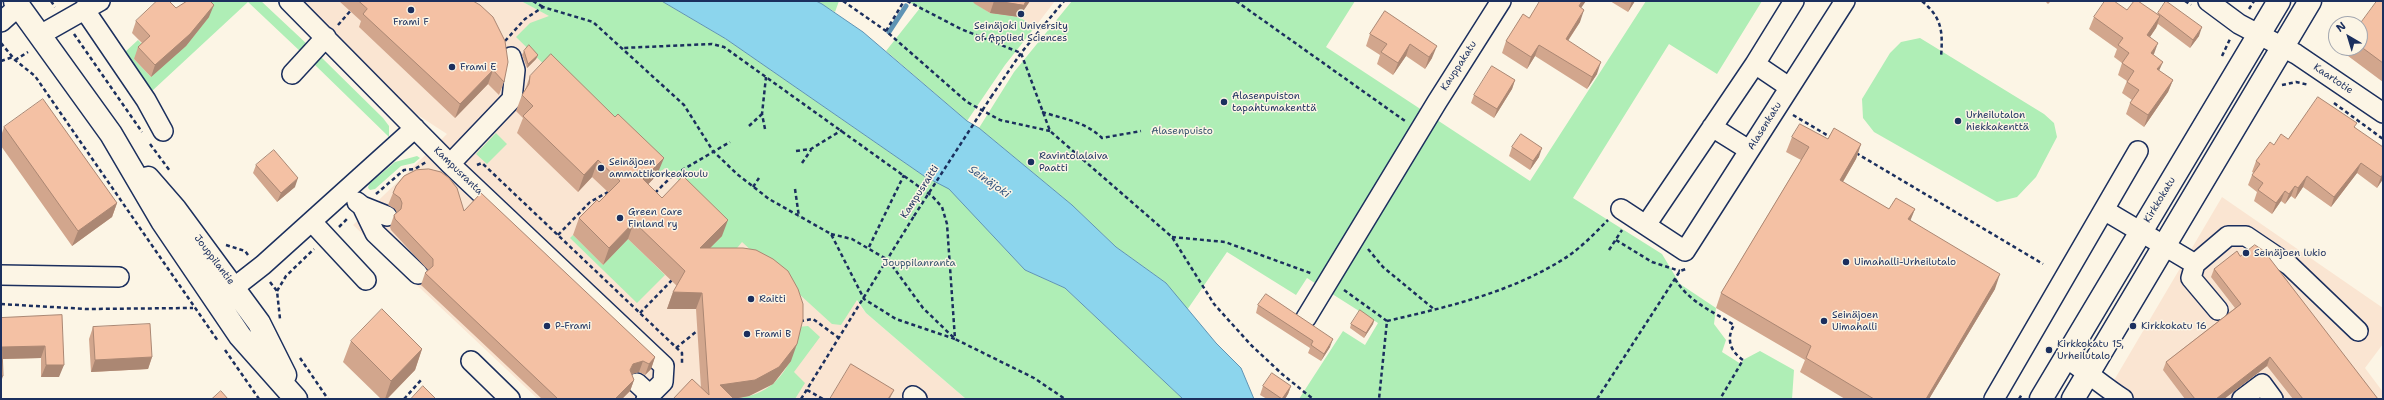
<!DOCTYPE html>
<html>
<head>
<meta charset="utf-8">
<style>
	body { margin:0 }
	#map { position:relative; width:2384px; height:400px; overflow:hidden; background:#fcf5e5; font-family:"Shantell Sans",sans-serif }
	canvas { display:block }
	.frame { position:absolute; inset:0; border:2px solid #1b2f5e; pointer-events:none }
	.north { position:absolute; left:2328px; top:16px; width:40px; height:40px; box-sizing:border-box; background:#fcf5e5; border:1px solid #a2a6af; border-radius:50%; rotate:322deg; font-size:11px; font-weight:700; line-height:16px; text-align:center; color:#1b2f5e }
	.north::after { content:''; display:block; margin:auto; width:14px; height:18px; background:#1b2f5e; clip-path:polygon(50% 0,100% 100%,50% 72%,0 100%) }
</style>
</head>
<body>
<div id="map">
<canvas width="2384" height="400"></canvas>
<div class="frame"></div>
<div class="north">N</div>
</div>
<script>
const ctx = document.querySelector('canvas').getContext('2d');
ctx.lineJoin = 'round';
function paint(path, color) { ctx.fillStyle = color; ctx.fill(path, 'evenodd'); }
function strokePath(path, color, width, dash) { ctx.strokeStyle = color; ctx.lineWidth = width; ctx.lineCap = dash ? 'butt' : 'round'; ctx.setLineDash(dash || []); ctx.stroke(path); }
function label(font, color, halo, rows, align = 'center') {
  ctx.font = font + ' "Shantell Sans",sans-serif'; ctx.lineWidth = 3; ctx.setLineDash([]); ctx.textBaseline = 'middle'; ctx.strokeStyle = halo; ctx.fillStyle = color; for (const [text, x, y, turn = 0] of rows) {
    ctx.save(); ctx.translate(x, y); ctx.rotate((+turn || 0) * Math.PI / 180); ctx.textAlign = isNaN(turn) ? turn : align; if (halo) ctx.strokeText(text, 0, 0); ctx.fillText(text, 0, 0); ctx.restore();
  }
}
const built = new Path2D(`
	M300 1H521L550 16 856 300 866 313 966 399H538L353 225 447 134 410 110Z
	M972 1H1055L1035 27 1019 17 990 13Z
	M2222 197 2383 308V344L2365 368 2383 392V399H2103Z`);
const green = new Path2D(`
	M193 1H261L308 45 302 53 248 2 152 91 125 58V52L138 40 146 48 134 59 151 77Z
	M521 1H662L726 39 924 176 949 188 1025 270 1065 288 1183 399H966L866 313 857 300 841 325 832 324 742 242 724 264 716 265 684 185 665 168 657 175 516 37 530 23 549 16Z
	M816 1H839L835 12Z
	M907 1H972L990 13 1019 17 1035 27 1005 65 967 121 886 51 920 8Z
	M1072 1H1355L1326 47 1530 181 1646 1H1762L1717 74 1669 44 1573 198 1662 254 1680 284 1716 308 1714 324 1726 340 1722 352 1741 364 1743 360 1760 351 1794 370 1792 399H1299L1343 331 1365 345 1378 323 1307 278 1296 295 1227 252 1187 310 1166 283 1116 247 1072 205 979 128 1014 72Z
	M1920 38 2044 114 2054 123 2057 137 2036 177 2017 197 1997 202 1874 132 1863 118 1862 99 1890 53 1901 42Z
	M321 57 383 118 389 126V137L314 64Z
	M496 133 507 144 487 164 476 154Z
	M417 156 420 158 414 163 401 166 375 189 370 190 368 188 369 184 395 162Z
	M573 235 603 265 628 239 665 275 637 303 570 238Z
	M808 326 820 337 794 372 805 383 795 399H724C732 398 741 398 749 396 781 388 797 357 797 327Z`);
const water = new Path2D(`
	M662 1H816L822 4 863 32 967 121 979 128 1072 205 1116 247 1166 283 1216 343 1241 368 1254 399H1183L1065 288 1025 270 949 189 924 176 726 39Z`);
const stream = new Path2D(`
	M889 32 906 6`);
const path = new Path2D(`
	M51 1 55 7
	M533 1 543 7
	M843 1 886 31 967 102 1000 120 1050 131
	M907 1 961 29 1021 53 1050 131 1172 237 1214 304 1251 345 1282 374 1313 399
	M1236 1 1405 121
	M1922 1C1942 18 1943 31 1941 57
	M2185 1 2191 5
	M2249 9 2254 1
	M338 25 352 9
	M886 31 904 1
	M74 34 142 132
	M505 41 525 19 543 7 593 22 684 105 713 151 737 174 769 199 831 234 864 299 896 319 955 339 947 224 942 207 932 196 724 47 712 44 622 48
	M1 43 15 60 35 76 218 341
	M2222 56 2230 39
	M15 60 28 52
	M1 61 13 57
	M2282 85 2296 82 2309 85
	M991 97 1021 53 1064 1
	M2334 103 2383 139
	M1042 112C1064 119 1086 122 1102 138L1141 131
	M1793 115 1832 138
	M749 126 762 114
	M765 129 762 114 766 77
	M150 144 170 171
	M796 151 811 149 842 130
	M1856 153 2043 264
	M802 163 811 150
	M477 165 482 163 682 353V363
	M753 187 759 178
	M795 189 799 217
	M655 193 672 176 730 142
	M376 194 404 170 415 169 426 162
	M339 227 348 218
	M831 234 852 239 888 260 923 308 955 339 1034 378 1065 399
	M558 235 590 202 608 192
	M1172 237 1225 242 1313 274
	M1616 240 1652 262 1680 271
	M226 245 245 251 248 255
	M869 247 904 175
	M1368 249 1383 267 1435 310
	M1609 250 1622 230
	M1675 279C1689 302 1712 311 1734 325 1726 339 1730 351 1743 360L1720 399
	M270 282 277 291 280 319
	M1344 290 1387 321 1379 399
	M277 291 286 276 314 249
	M1 304 86 309 193 308
	M640 313 673 279
	M800 321 813 319 839 338
	M1387 321C1447 307 1509 293 1562 260 1579 250 1594 234 1608 220
	M676 348 697 331
	M225 350 259 399
	M300 358 328 399
	M807 390 823 399
	M404 399 422 379
	M801 399 914 216
	M1597 399 1680 271 1686 269
	M2019 399 2022 394`);
const minor = new Path2D(`
	M289 1 450 164 664 366 663 382 646 399
	M2208 1 2239 24 2296 54 2383 113
	M84 9 146 100 163 131
	M1 22 19 6
	M40 35 100 1
	M292 74 326 37
	M1789 87 1755 64 1794 1
	M1712 127 1749 150
	M450 164 512 99 515 70 511 57
	M357 202 362 206 387 216
	M362 206 375 233 418 274
	M1621 209 1685 251 1845 1
	M2104 210 2195 264 2191 278 2218 310
	M312 222 366 280
	M1646 225 1755 64
	M2195 264 2228 236H2246L2289 265 2358 331
	M1 275 119 277
	M222 297 263 265 415 128
	M1306 318 1437 102 1501 1
	M2066 358C2086 371 2103 386 2123 399
	M471 361 510 399
	M637 383 650 395
	M913 396 917 399
	M1994 399 2138 151
	M2242 399 2262 384 2273 399`);
const major = new Path2D(`
	M15 1 111 134 162 221 240 336 296 399
	M148 178 175 209 259 323 285 375
	M2041 399 2279 1
	M2073 399 2310 1`);
const pathBridge = new Path2D(`
	M914 216 991 97`);
const wall = new Path2D(`
	M339 1H473L504 82 499 95 488 84 455 118 359 27 361 21Z
	M972 1H1030L1019 17 990 13 975 4Z
	M1610 1H1635L1628 12Z
	M2045 1H2051L2048 4Z
	M2383 1V82L2344 53 2346 48H2360V24Z
	M176 8 209 17 186 46 151 77 134 59 138 47 142 43 132 33 136 21Z
	M1581 8 1580 22 1568 41 1597 74 1587 89 1535 56 1527 69 1502 53 1506 41 1529 18Z
	M2127 10 2157 14 2158 13 2199 36 2190 48 2158 24 2156 28 2150 37 2153 55 2159 71 2173 80 2168 92 2144 127 2126 114 2130 103 2132 100 2122 93 2127 81 2118 75 2122 63 2114 57 2117 49 2089 29 2094 17Z
	M1385 11 1432 58 1425 69 1406 56 1393 75 1377 64 1380 55 1366 46 1370 34Z
	M524 51 538 55 536 59 527 68 522 55Z
	M530 76 657 175 648 184 662 198 722 236 710 248 791 361 773 384 749 396 734 399H673L701 388 696 309H667L673 292 677 286 628 239 603 265 573 235 579 218 599 202 609 193 592 177 578 192 517 133 523 118 516 111 522 95 525 90Z
	M1515 80 1512 89 1494 118 1471 103 1474 95Z
	M4 127 117 203 112 217 72 246 1 146V136Z
	M2355 127 2383 179 2377 188 2357 173 2331 207 2303 187 2295 199 2291 196 2285 204 2281 201 2272 214 2254 201 2257 192 2248 185 2252 175 2254 173 2252 172 2256 161 2274 145 2288 139Z
	M1792 137 1828 139 1861 144 1856 159 1843 182 1889 209H1915L1910 220 1995 289 1929 399H1845L1800 372 1805 360 1716 308 1721 293 1801 160 1786 152Z
	M1512 147 1539 157 1530 170 1509 156Z
	M256 165 295 187 277 202 253 173Z
	M393 193 464 211 655 357 651 369 645 375 639 372 632 374 634 380 630 391 622 399H542L421 285 425 273 428 270 391 230 390 227 394 215 397 213 395 209 388 205Z
	M2240 256 2378 399H2293L2267 366 2224 399H2185L2163 370 2166 362 2235 308 2211 277 2214 269Z
	M1258 305 1330 347 1321 361 1308 353 1310 348 1256 313Z
	M62 315 59 377H41V358L3 359 1 318Z
	M1374 320 1373 324 1364 338 1350 328 1351 324Z
	M93 327 152 357 148 369 91 372 89 339Z
	M351 341 422 349 415 370 387 399H381L343 362Z
	M1263 386H1291L1288 394 1285 399H1267L1260 395Z`);
const shadedWall = new Path2D(`
	M994 1H1030L1019 17 990 13Z
	M1582 1H1586L1574 18 1579 6Z
	M1632 1H1635L1628 12Z
	M214 5 209 17 186 46 151 77 155 65Z
	M1584 10 1580 22 1561 51 1566 39Z
	M2160 16 2156 28 2143 47 2147 35Z
	M2202 27 2199 36 2190 48 2193 40Z
	M2158 43 2154 54 2146 65 2151 53Z
	M1410 44 1406 56 1393 75 1398 63Z
	M1539 45 1535 56 1527 69 1531 57Z
	M1437 46 1432 58 1425 69 1429 57Z
	M538 55 536 59 527 68 528 64Z
	M1601 62 1597 74 1587 89 1592 77Z
	M2163 62 2158 73 2157 69Z
	M493 70 488 84 455 118 460 104Z
	M1515 80 1512 89 1494 118 1497 109Z
	M2173 80 2168 92 2144 127 2148 115Z
	M1861 144 1856 159 1835 195 1840 180Z
	M1542 148 1539 157 1530 170 1533 161Z
	M664 158 657 175 637 196 643 179Z
	M598 160 592 177 578 192 584 175Z
	M2361 163 2357 173 2331 207 2334 197Z
	M2383 174V179L2377 188 2381 177Z
	M2307 176 2303 187 2295 199 2298 188Z
	M298 178 295 187 277 202 281 193Z
	M2295 186 2291 196 2285 204 2289 194Z
	M2285 191 2281 201 2272 214 2276 203Z
	M117 203 112 217 72 246 78 231Z
	M1915 209 1909 224 1908 219Z
	M728 220 722 236 694 264 700 248Z
	M634 222 628 239 603 265 609 248Z
	M2000 274 1995 289 1929 399H1926Z
	M673 292 702 293 696 309H667Z
	M1374 320 1373 324 1364 338 1366 333Z
	M1333 339 1330 347 1321 361 1324 354Z
	M797 344 791 361 773 384 749 396 733 399 720 385Z
	M45 346 41 358 1 359 2 347Z
	M422 349 415 370 387 399H385L391 381Z
	M152 357 148 369 91 372 95 360Z
	M655 357 651 369 645 375 649 364Z
	M2270 357 2267 366 2224 399H2216Z
	M643 361 639 372 629 375 630 370 633 364Z
	M46 365H64L59 377H41Z
	M1 376H3L1 382Z
	M634 380 630 391 622 399H615Z
	M1291 386 1288 394 1285 399H1282Z
	M894 390 890 398 888 399Z`);
const building = new Path2D(`
	M157 1H169L176 8 187 1H210L214 5 190 34 155 65 138 47 150 36 136 21Z
	M359 1H473L480 5 493 17 505 41 508 62 504 82 493 70 460 104 363 14 367 9Z
	M997 1H1026L1024 5Z
	M1540 1H1582L1579 6 1584 10 1566 39 1601 62 1592 77 1539 45 1531 57 1506 41 1523 14 1529 18Z
	M2105 1H2114L2127 10 2134 1H2138L2160 16 2147 35 2158 43 2151 53 2163 62 2157 69 2173 80 2148 115 2130 103 2139 90 2127 82 2134 71 2122 63 2129 53 2118 45 2123 38 2094 17Z
	M2166 1 2202 27 2193 40 2158 13Z
	M2377 1H2383V63L2360 46V24Z
	M1385 11 1437 46 1429 57 1410 44 1398 63 1381 52 1387 44 1370 34Z
	M529 45 538 55 528 64 524 51Z
	M551 54 615 117 618 114 664 158 643 179 662 198 683 176 728 220 700 248H743L756 250 773 259 788 271 798 289 803 304V319L797 344 779 367 755 380 720 385 734 399H673L692 379 709 395 702 293 673 292 685 271 634 222 609 248 579 218 597 200 599 202 620 181 598 160 584 175 523 116 533 106 522 95 529 84 530 76Z
	M1492 66 1515 80 1497 109 1474 95Z
	M2318 97 2357 123 2354 127 2383 147V174L2381 177 2361 163 2334 197 2307 176 2298 188 2295 186 2289 194 2285 191 2276 203 2258 190 2263 183 2252 175 2260 164 2256 161 2270 142 2274 145 2281 134 2288 139Z
	M43 99 117 203 78 231 4 127Z
	M1800 124 1828 139 1834 128 1861 144 1840 180 1889 209 1896 198 1915 209 1908 219 2000 274 1926 399H1874L1806 358 1811 346 1721 293 1809 147 1792 137Z
	M1521 134 1542 148 1533 161 1512 147Z
	M274 150 298 178 281 193 256 165Z
	M429 169 441 172 449 178 457 188 464 211 481 193 655 357 649 364 643 361 633 364 630 370 634 380 615 399H558L425 273 433 266V259L395 219 394 215 401 209 402 203 400 198 393 193 396 186 404 176 416 170Z
	M2255 245 2264 251 2378 399H2303L2270 357 2216 399H2195L2166 362 2241 304 2214 269 2237 251 2240 256Z
	M1266 294 1333 339 1324 354 1311 345 1313 341 1258 305Z
	M382 309 422 349 391 381 351 341Z
	M1360 310 1374 320 1366 333 1351 324Z
	M62 315 64 365H46L45 346 2 347 3 376H1V318Z
	M150 324 152 357 95 360 93 327Z
	M851 364 894 390 888 399H830Z
	M1272 373 1291 386 1282 399 1263 386Z
	M423 386 436 399H411Z
	M221 391 228 399H212Z`);
const markers = [
	[411,10,4,"#1b2f5e"],
	[1021,14,4,"#1b2f5e"],
	[452,67,4,"#1b2f5e"],
	[1224,102,4,"#1b2f5e"],
	[1958,121,4,"#1b2f5e"],
	[1031,162,4,"#1b2f5e"],
	[601,168,4,"#1b2f5e"],
	[620,218,4,"#1b2f5e"],
	[2246,253,4,"#1b2f5e"],
	[1846,262,4,"#1b2f5e"],
	[751,299,4,"#1b2f5e"],
	[1824,321,4,"#1b2f5e"],
	[547,326,4,"#1b2f5e"],
	[2133,326,4,"#1b2f5e"],
	[747,334,4,"#1b2f5e"],
	[2049,350,4,"#1b2f5e"]
];
const poiNames = [
	["Frami F",411,22,"center"],
	["Seinäjoki University",1021,26,"center"],
	["of Applied Sciences",1021,38,"center"],
	["Frami E",460,67],
	["Alasenpuiston",1232,96],
	["tapahtumakenttä",1232,108],
	["Urheilutalon",1966,115],
	["hiekkakenttä",1966,127],
	["Ravintolalaiva",1039,156],
	["Paatti",1039,168],
	["Seinäjoen",609,162],
	["ammattikorkeakoulu",609,174],
	["Green Care",628,212],
	["Finland ry",628,224],
	["Seinäjoen lukio",2254,253],
	["Uimahalli-Urheilutalo",1854,262],
	["Raitti",759,299],
	["Seinäjoen",1832,315],
	["Uimahalli",1832,327],
	["P-Frami",555,326],
	["Kirkkokatu 16",2141,326],
	["Frami B",755,334],
	["Kirkkokatu 15,",2057,344],
	["Urheilutalo",2057,356]
];
const streetNames = [
	["Kauppakatu",1459,66,-57],
	["Kaartotie",2333,79,34],
	["Alasenkatu",1765,126,-58],
	["Kampusranta",458,171,44],
	["Kampusraitti",920,192,-57],
	["Kirkkokatu",2160,200,-59],
	["Jouppilantie",214,260,53]
];
const parkNames = [
	["Alasenpuisto",1182,131],
	["Jouppilanranta",919,263]
];
const waterNames = [
	["Seinäjoki",989,182,35]
];
paint(built, '#fae5d2');
paint(green, '#afeeb6');
paint(water, '#8cd5ed');
strokePath(water, '#5f93b4', 1);
strokePath(stream, '#5f93b4', 5);
strokePath(minor, '#1b2f5e', 22);
strokePath(major, '#1b2f5e', 25);
strokePath(path, '#1b2f5e', 2.5, [4, 3]);
strokePath(minor, '#fcf5e5', 19);
strokePath(major, '#fcf5e5', 22);
strokePath(pathBridge, '#1b2f5e', 2.5, [4, 3]);
paint(wall, '#d2a68d');
paint(shadedWall, '#ab8773');
paint(building, '#f4c1a4');
strokePath(building, '#ab8773', 1);
for (const [x, y, r, color] of markers) { const dot = new Path2D(); dot.arc(x, y, r, 0, 2 * Math.PI); ctx.fillStyle = color; ctx.fill(dot); strokePath(dot, '#fcf5e5', 1.5); }
label('10px', '#1b2f5e', '#fcf5e5', poiNames, 'left');
label('10px', '#1b2f5e', '#fcf5e5', streetNames);
label('10px', '#395570', '#fcf5e5', parkNames);
label('italic 11px', '#375882', '#fcf5e5', waterNames);
</script>
</body>
</html>
